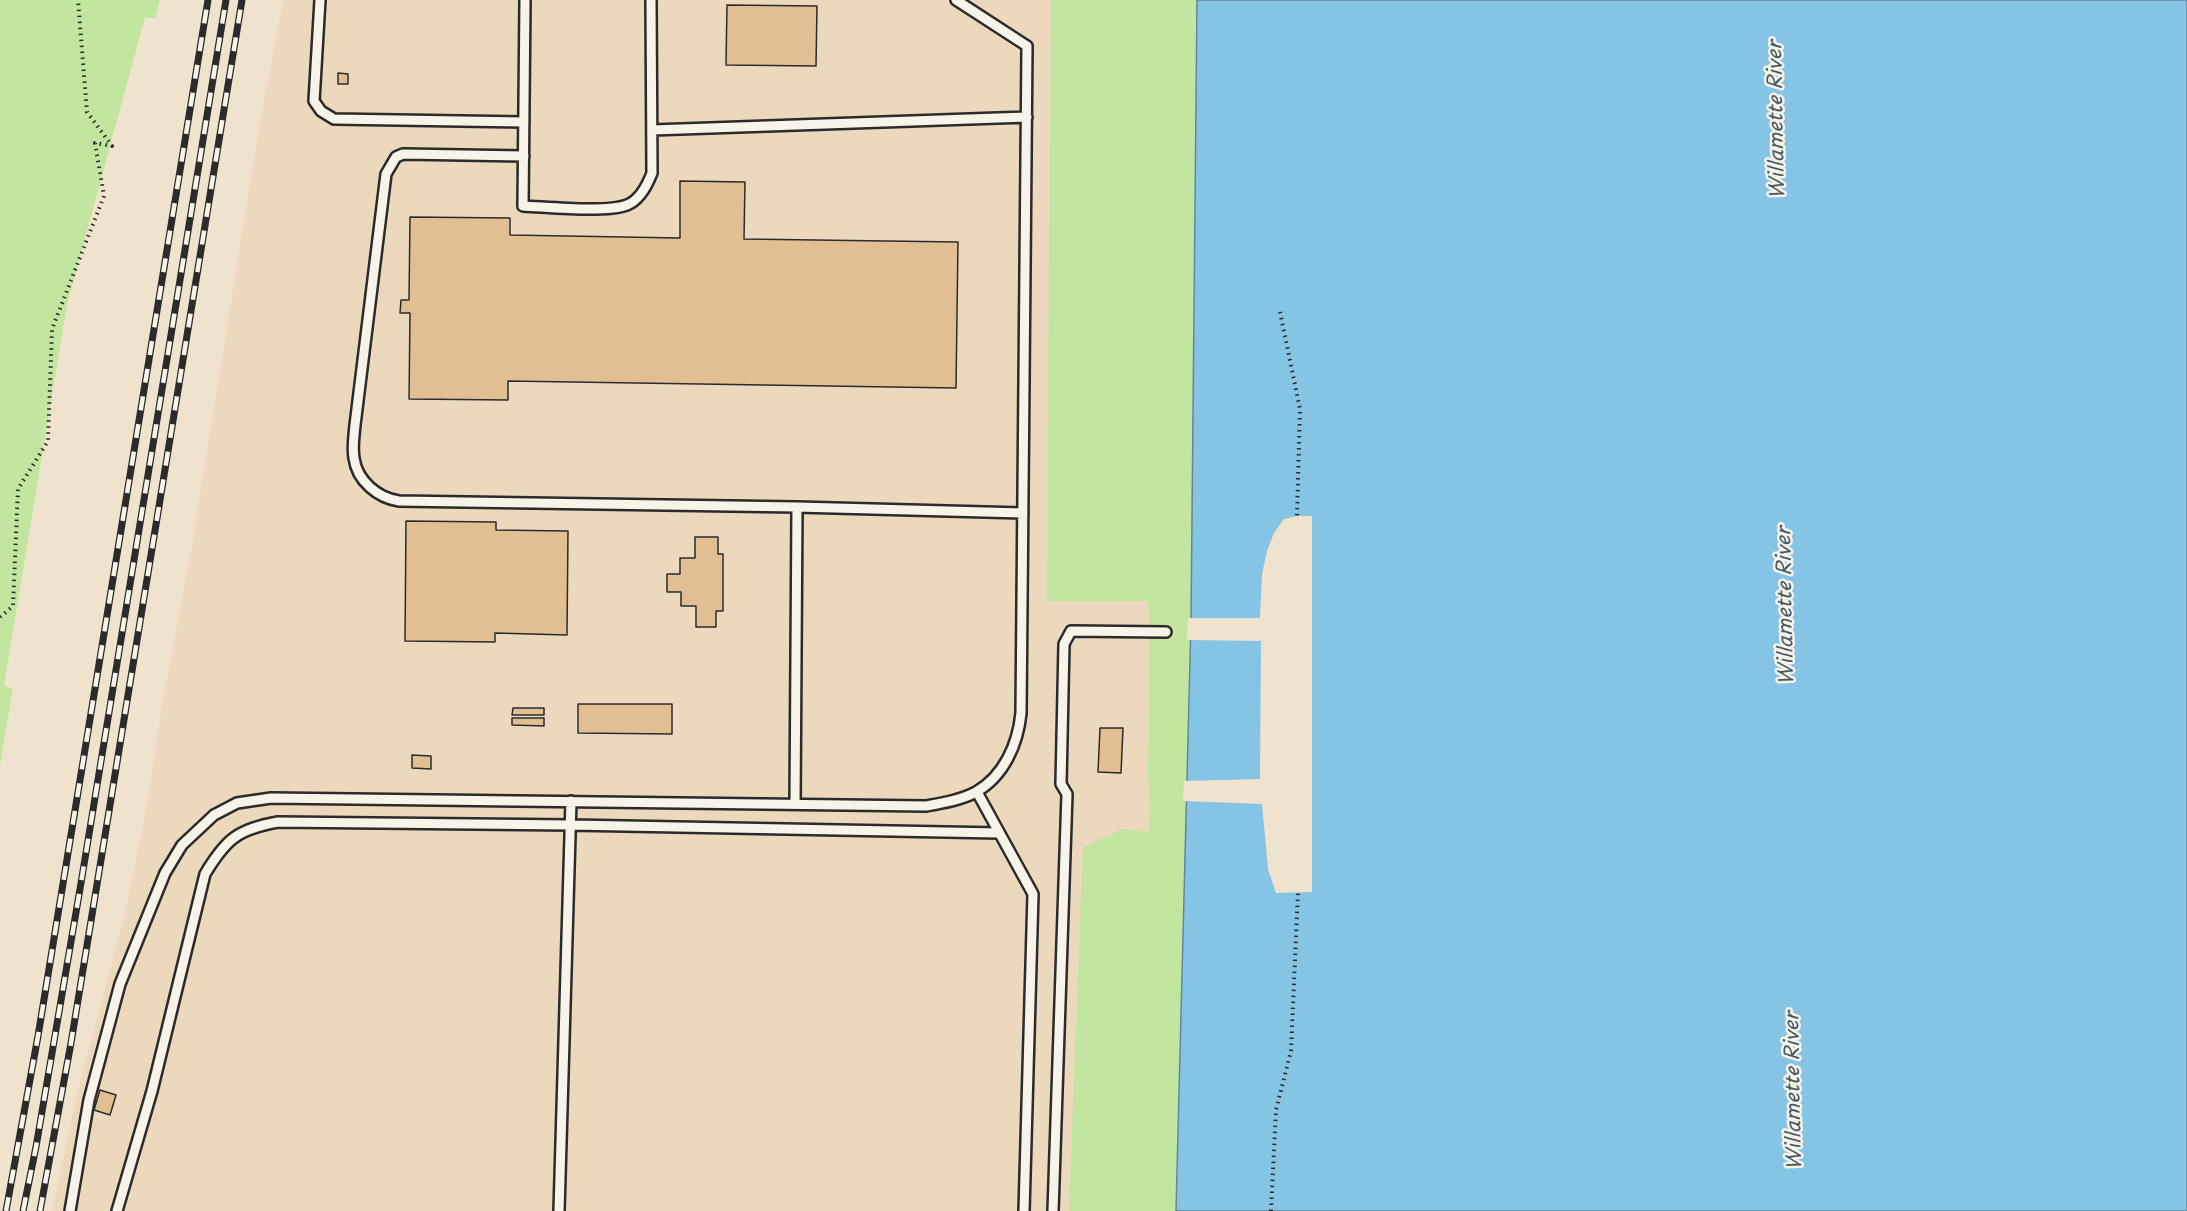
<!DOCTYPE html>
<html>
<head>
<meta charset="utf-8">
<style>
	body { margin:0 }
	canvas { display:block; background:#f0e3ce }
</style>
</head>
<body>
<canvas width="2187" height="1211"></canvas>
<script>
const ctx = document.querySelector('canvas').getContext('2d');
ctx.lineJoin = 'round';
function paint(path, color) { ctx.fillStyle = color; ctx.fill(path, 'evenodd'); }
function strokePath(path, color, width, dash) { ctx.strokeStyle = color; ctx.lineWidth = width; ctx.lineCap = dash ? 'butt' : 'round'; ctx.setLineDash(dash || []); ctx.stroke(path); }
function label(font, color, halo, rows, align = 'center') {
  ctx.font = font + ' "Playpen Sans",sans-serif'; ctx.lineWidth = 5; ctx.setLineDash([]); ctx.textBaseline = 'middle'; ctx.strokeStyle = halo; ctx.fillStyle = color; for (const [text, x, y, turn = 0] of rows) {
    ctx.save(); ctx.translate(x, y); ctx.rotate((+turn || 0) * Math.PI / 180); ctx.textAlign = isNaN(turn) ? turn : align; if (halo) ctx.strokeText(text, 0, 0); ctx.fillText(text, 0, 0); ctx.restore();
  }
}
const built = new Path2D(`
	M283 0H1197L1191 621 1176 1211H52L76 1097 125 913 147 805 162 706 191 551 258 134Z`);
const green = new Path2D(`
	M0 0H160L155 19 145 17 67 305 4 686 13 688 0 766Z
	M1051 0H1197L1191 621 1176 1211H1069L1083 847 1123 829 1149 832C1150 813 1150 796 1148 779L1149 616 1148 601H1047Z`);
const water = new Path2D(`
	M1197 0H2187V1211H1176L1191 621Z`);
const pier = new Path2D(`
	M1297 516H1312V892L1276 893 1268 869 1262 804 1183 801 1184 781 1260 779 1261 641 1187 640 1188 618H1260L1262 574 1267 551 1274 533 1284 519Z`);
const building = new Path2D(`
	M727 5 817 6 816 66 726 65Z
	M338 73 348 74V84H338Z
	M680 181 745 182 744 239 958 242 956 388 508 381V400L409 399 410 313H400L401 300H409L410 217 510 218V235L680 238Z
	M406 521 496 522V530L568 531 567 635 495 633V642L405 641Z
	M695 537H718V554H723V611H716V627H696V606H681V592H667V574H680V558H695Z
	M578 704H672V734L578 733Z
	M513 708H544V715H512Z
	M512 718H544V726L512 725Z
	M1100 728H1123L1121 773 1098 772Z
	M412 755 431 756V769L412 768Z
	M100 1090 116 1095 110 1115 94 1110Z`);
const path = new Path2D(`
	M1280 312 1300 409 1297 516
	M0 617 13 606 18 489 48 441 52 329 104 196 95 143 112 146 87 112 78 0
	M1271 1211 1276 1110 1291 1051 1298 892`);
const service = new Path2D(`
	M320 0 314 101 321 111 334 119 524 122
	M525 0 523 206C548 207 606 213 627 205 640 200 647 186 652 173L651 0
	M652 130 1027 117
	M524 156 403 154 396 157 386 174 355 425C354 436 352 448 354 458 357 481 378 498 399 501L797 507 1023 513
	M977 792 1033 894 1024 1211
	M795 804 797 507
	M70 1211 89 1100 120 984 165 873 182 845 214 815 237 803 271 798 926 806C943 803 961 800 976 792 1004 776 1018 744 1021 713L1027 46 956 0
	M117 1211 152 1091 205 874C226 839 238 829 278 822L571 825 999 833
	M559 1211 571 801
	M1053 1211 1067 794 1061 784 1064 644 1071 631 1166 632`);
const rail = new Path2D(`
	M6 1211 38 1036 208 0
	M23 1211 36 1147 81 883 226 0
	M40 1211 71 1043 242 0`);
const waterNames = [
	["Willamette River",1777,120,-91],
	["Willamette River",1786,606,-91],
	["Willamette River",1794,1091,-91]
];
paint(built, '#ecd8bc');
paint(green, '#c2e6a0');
paint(water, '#86c4e6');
strokePath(water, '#62879b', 1.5);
paint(pier, '#f0e3ce');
paint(building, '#e1bf93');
strokePath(building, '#2b2b2b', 1.5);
strokePath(service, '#2b2b2b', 14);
strokePath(path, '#2b2b2b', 4, [1.5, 4.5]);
strokePath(service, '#f7f3e8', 9);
strokePath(rail, '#2b2b2b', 7);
strokePath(rail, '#f7f3e8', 4.5, [14]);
label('italic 20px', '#465963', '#f7f3e8', waterNames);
</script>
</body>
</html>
